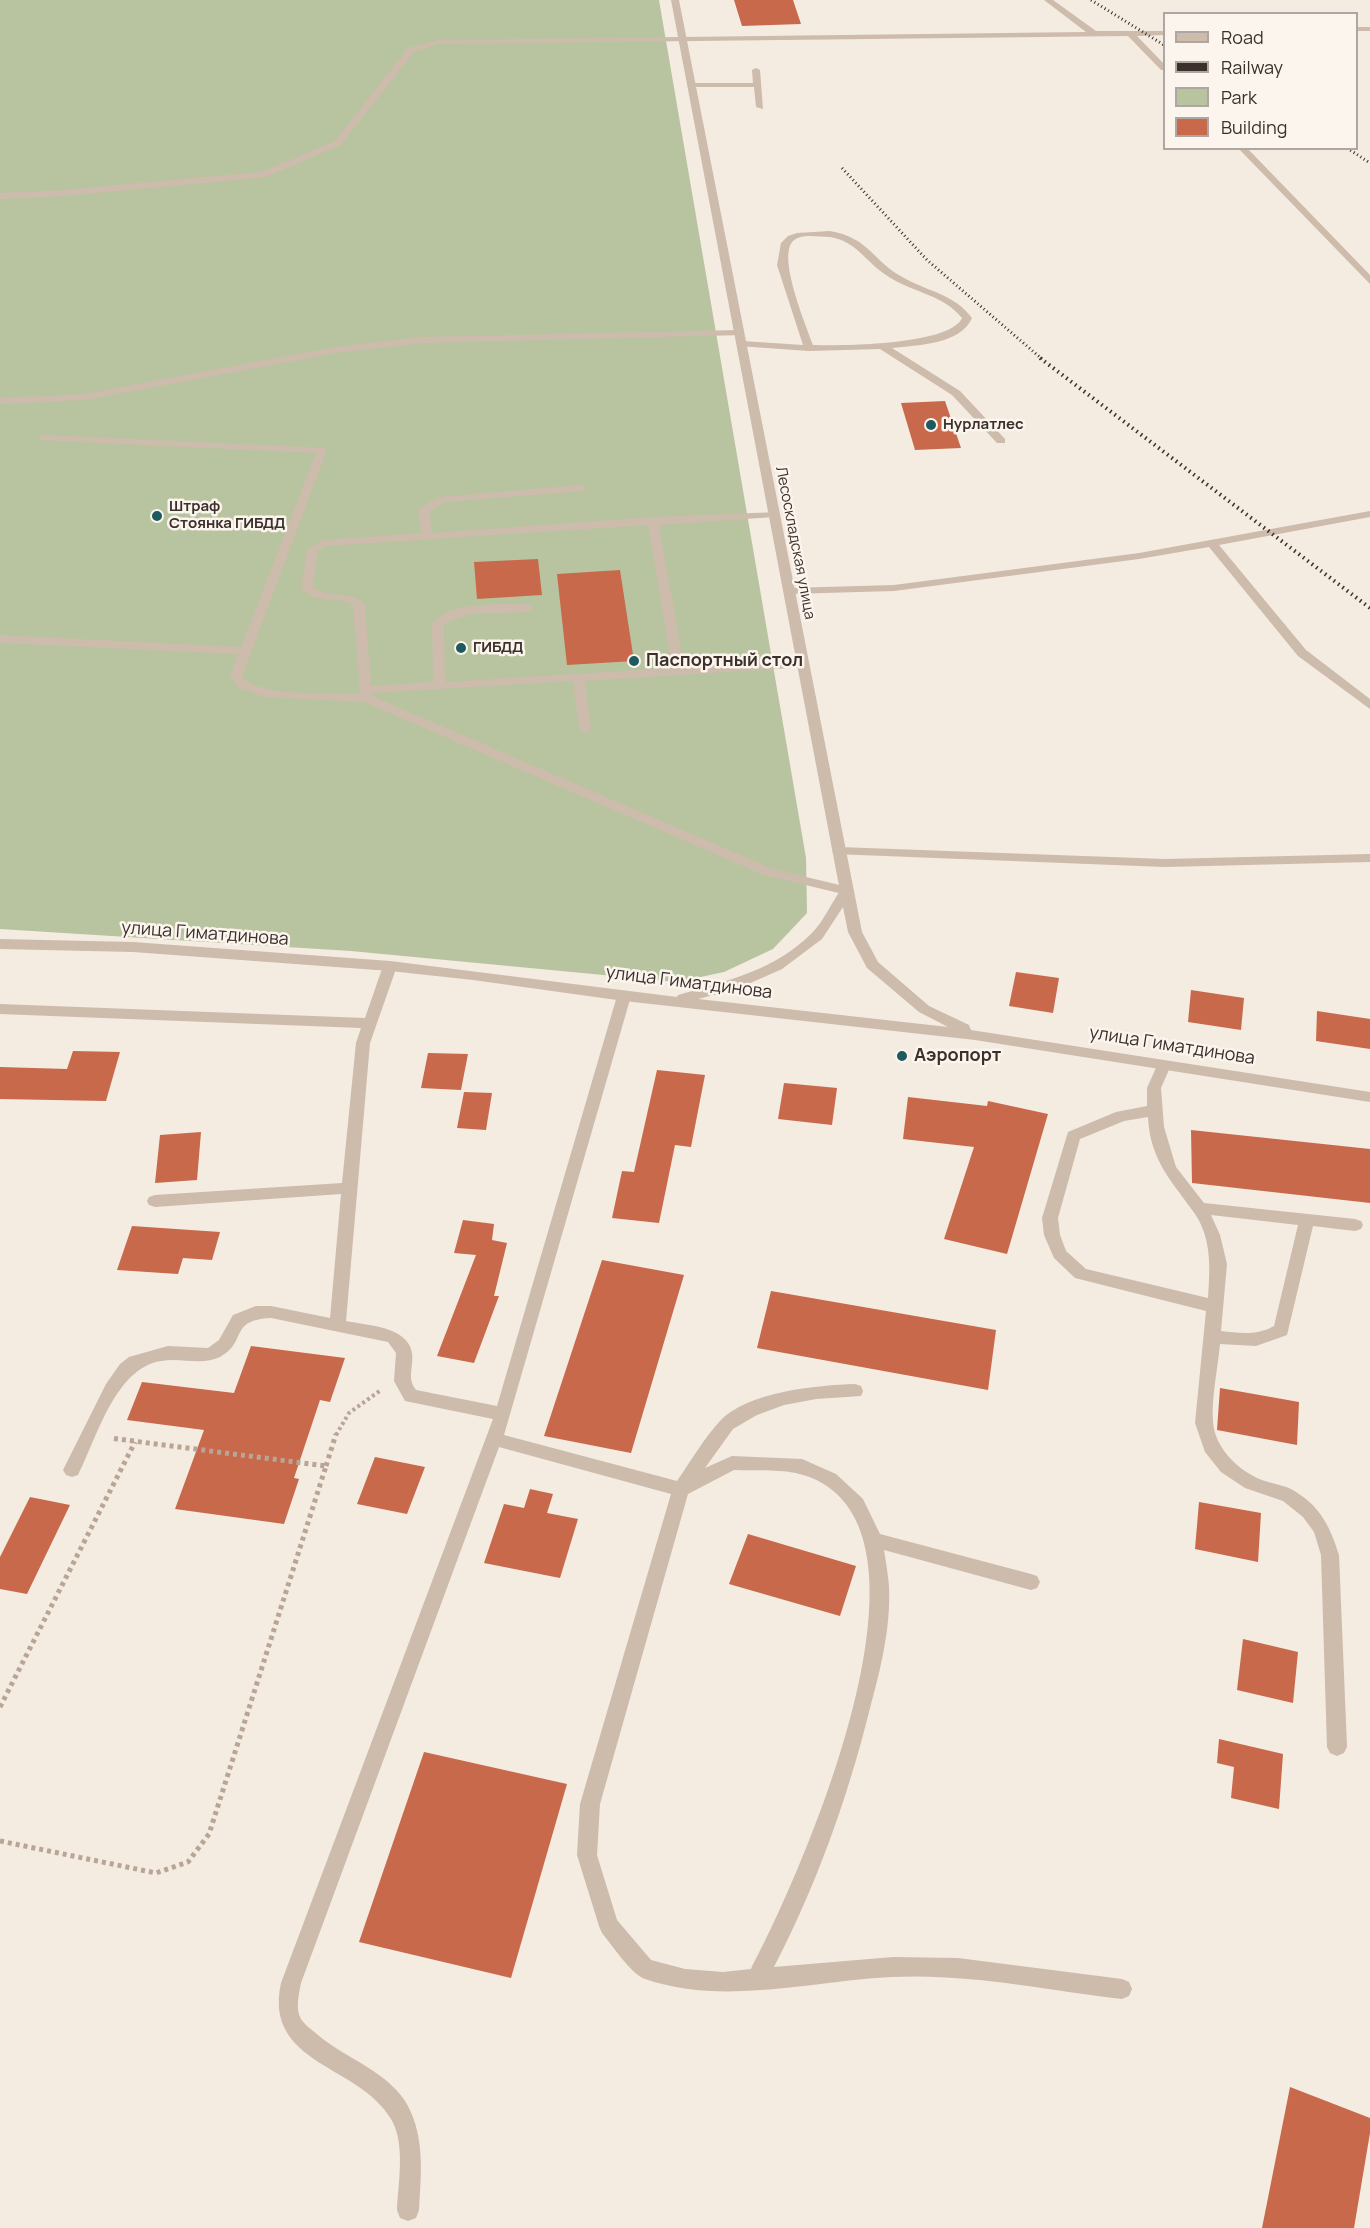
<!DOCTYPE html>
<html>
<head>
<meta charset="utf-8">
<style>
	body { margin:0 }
	#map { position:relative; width:1370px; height:2228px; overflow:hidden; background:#f4ebe1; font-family:Manrope,sans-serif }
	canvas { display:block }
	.legend { position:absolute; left:1163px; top:12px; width:195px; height:138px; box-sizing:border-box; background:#fbf5ee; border:2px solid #aea6a0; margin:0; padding:8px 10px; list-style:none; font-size:18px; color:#3b302b }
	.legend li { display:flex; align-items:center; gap:12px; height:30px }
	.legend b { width:30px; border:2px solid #aea6a0 }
</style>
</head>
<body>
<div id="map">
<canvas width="1370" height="2228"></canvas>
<ul class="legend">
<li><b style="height:8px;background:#cdbbac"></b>Road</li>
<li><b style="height:8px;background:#3b302b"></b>Railway</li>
<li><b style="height:16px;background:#b8c4a0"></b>Park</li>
<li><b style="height:16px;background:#c8694b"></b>Building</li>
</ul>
</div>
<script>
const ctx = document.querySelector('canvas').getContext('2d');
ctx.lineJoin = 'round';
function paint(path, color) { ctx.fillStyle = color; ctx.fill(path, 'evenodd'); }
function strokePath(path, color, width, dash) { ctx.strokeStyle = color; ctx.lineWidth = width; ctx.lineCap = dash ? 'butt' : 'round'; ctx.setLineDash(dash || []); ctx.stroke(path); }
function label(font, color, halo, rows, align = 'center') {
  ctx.font = font + ' Manrope,sans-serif'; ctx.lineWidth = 5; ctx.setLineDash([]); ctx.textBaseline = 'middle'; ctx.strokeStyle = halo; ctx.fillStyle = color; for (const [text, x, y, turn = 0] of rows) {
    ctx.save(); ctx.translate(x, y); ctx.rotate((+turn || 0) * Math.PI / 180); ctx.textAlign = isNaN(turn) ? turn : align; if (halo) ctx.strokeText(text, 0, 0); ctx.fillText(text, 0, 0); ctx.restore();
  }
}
const green = new Path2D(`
	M0 0H659L806 858 807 913 773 949 724 972 677 982 351 951 0 929Z`);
const building = new Path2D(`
	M734 0H793L801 24 742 26Z
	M945 401 961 448 915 450 901 403Z
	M538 559 542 595 477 599 474 562Z
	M620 570 634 661 567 665 557 574Z
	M1016 972 1059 978 1053 1013 1009 1006Z
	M1191 990 1244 998 1241 1030 1188 1022Z
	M1317 1011 1370 1019V1049L1316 1041Z
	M73 1051 120 1052 106 1101 0 1099V1067L67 1069Z
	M428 1053 468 1054 461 1090 421 1088Z
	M657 1070 705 1075 691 1147 675 1145 659 1223 612 1218 622 1171 634 1172Z
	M784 1083 837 1088 832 1125 778 1119Z
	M464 1092 492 1093 486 1130 457 1128Z
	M908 1097 987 1106 988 1101 1048 1114 1007 1254 944 1239 974 1147 903 1139Z
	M1191 1130 1370 1149V1203L1192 1183Z
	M201 1132 197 1180 155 1183 160 1135Z
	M463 1220 494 1224 492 1240 507 1243 494 1296H499L474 1363 437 1356 476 1255 454 1253Z
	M132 1226 220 1232 212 1260 183 1258 178 1274 117 1270Z
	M602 1260 684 1275 631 1453 544 1436Z
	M771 1291 996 1330 988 1390 757 1348Z
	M251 1346 345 1358 330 1402 320 1400 294 1478 299 1479 284 1524 175 1509 204 1430 127 1420 142 1382 234 1393Z
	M1220 1388 1299 1402 1297 1445 1217 1430Z
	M375 1457 425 1467 407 1514 357 1504Z
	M530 1489 553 1494 547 1513 578 1519 560 1578 484 1563 504 1504 524 1508Z
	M30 1497 70 1505 27 1594 0 1589V1557Z
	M1199 1502 1261 1513 1258 1562 1195 1549Z
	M748 1534 856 1566 840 1616 729 1584Z
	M1243 1639 1298 1652 1293 1703 1237 1690Z
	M1219 1739 1283 1754 1279 1809 1231 1798 1234 1767 1217 1763Z
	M424 1752 567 1784 511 1978 359 1942Z
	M1290 2087 1370 2118V2133L1354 2228H1262Z`);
const pathFar1 = new Path2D(`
	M336 1435 349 1413 381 1390`);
const path = new Path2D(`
	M326 1466 336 1434
	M0 1707 135 1442
	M0 1841 156 1873 188 1862 209 1834 326 1466 110 1438`);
const service = new Path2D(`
	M1044 0H1053L1096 31H1164V35L1137 36 1164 64V70H1161L1128 36 438 44 414 52 341 145 266 177 64 196 0 199V193L64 190 261 172 335 141 408 48 438 40 1086 32Z
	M1356 27H1370V31H1356Z
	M756 68 760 70 763 109 756 107 754 87H692L688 85 692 83H753L752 70Z
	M1238 148H1247L1370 275V284Z
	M830 231C870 238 872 261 904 278 929 292 954 294 972 318 960 345 917 345 892 348L960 391 1005 439V443H997L952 395 880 349 809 351 738 346 737 344 742 341 803 345 777 265 781 243 788 236 797 233ZM830 237C856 241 865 261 886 275 910 292 943 294 962 318 950 345 842 346 813 345 806 325 777 257 793 241 801 233 819 237 830 237Z
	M739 330 743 331V335L423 343 335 353 85 400 0 404V398L85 394 335 347 423 337Z
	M44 435 326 448 327 450 242 676C259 698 332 693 360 694L353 605C336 595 316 605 301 588L307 549 324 540 421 533 418 510 438 497 583 485 588 488 583 491 445 502 430 511 432 533 653 517 778 512 780 514 774 517 659 525 684 667 803 660 807 661V667L585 681 591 729 585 733 579 729 573 681 372 693V696L773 869 852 888 854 891 847 895 764 875 364 702 265 697 239 688 230 676 238 654 0 643V635L241 647 316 453 40 440V436ZM648 525 672 668 445 682 444 624 470 614 528 612 534 608 528 604C499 605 454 600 432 623L433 682 371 686 365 604C350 589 328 600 313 587L318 551 326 546Z
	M1370 511V517L1219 545 1306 650 1370 699V709L1298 656 1209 547 1139 559 894 591 789 594 783 591 789 588 894 585 1139 553Z
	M839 847 1165 859 1370 854V862L1165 867 834 854 832 851Z
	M390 961 397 966 370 1043 346 1321C371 1326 418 1327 412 1364 411 1374 409 1381 416 1390L497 1406 617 996 624 991 629 993 631 996 504 1435 677 1481C691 1461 704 1438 720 1421 746 1392 818 1385 855 1384L861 1386 863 1391 861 1396 816 1399 784 1405 757 1415 733 1429 705 1468 732 1456 802 1459 836 1474 863 1499 880 1534 1031 1574 1037 1576 1040 1582 1037 1588 1031 1590 884 1550C886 1562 888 1575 889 1586 891 1629 880 1671 869 1712 847 1800 816 1886 774 1967L893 1957 958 1958 1122 1979 1129 1982 1132 1989 1129 1996 1122 1999C1046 1990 968 1973 892 1977 810 1981 724 2006 645 1979 631 1974 612 1945 602 1933L599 1926 577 1855 580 1804 671 1494 499 1447 301 1983C299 1994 295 2009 301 2019 305 2025 312 2030 318 2035 346 2059 390 2072 408 2106 425 2139 421 2174 419 2210L416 2218 408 2221 400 2218 397 2210C398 2183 406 2144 391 2119 359 2064 263 2065 281 1983L493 1419 405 1401 394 1381 396 1353 388 1342 271 1318C228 1320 248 1342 220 1357 201 1366 181 1357 161 1361 115 1368 97 1438 78 1475L72 1477 66 1475 63 1470 106 1384 120 1364 129 1357 168 1346 208 1348 219 1340 233 1315 256 1306H271L330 1318 341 1194 155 1207 149 1205 147 1201 149 1197 155 1195 342 1183 356 1043 361 1028 0 1014V1004L365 1018 383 966ZM734 1470C765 1471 795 1467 822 1483 944 1554 799 1878 751 1969L723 1972 685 1969 651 1960 617 1920 597 1855 600 1804 688 1494Z
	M1164 1060 1171 1065 1161 1088 1164 1127 1176 1167 1204 1203 1355 1219 1361 1221 1363 1225 1361 1229 1355 1231 1313 1226 1287 1335 1256 1346 1220 1344C1218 1367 1211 1399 1213 1422 1215 1447 1235 1467 1257 1478 1269 1484 1285 1484 1296 1492 1321 1507 1331 1529 1339 1555L1347 1747 1344 1753 1337 1756 1330 1753 1327 1747 1321 1555 1314 1532 1303 1517 1283 1501 1245 1488 1221 1472 1205 1452 1195 1423 1206 1311 1075 1278 1054 1258 1044 1235 1042 1218 1068 1132 1116 1112 1147 1106V1088L1159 1061ZM1148 1117C1150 1161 1172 1181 1195 1214 1212 1239 1210 1270 1208 1298L1086 1269 1066 1251 1060 1235 1058 1218 1080 1139 1124 1121ZM1211 1215 1298 1225 1274 1326C1257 1336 1239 1333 1221 1331L1227 1264 1220 1235Z`);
const minor = new Path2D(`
	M671 0H679L862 932 878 962 929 1006 969 1025 971 1030 1370 1092V1102L975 1040 624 1001 473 980 390 971 133 952 0 949V939L133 942 390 961 677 997 678 995C726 981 774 971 812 933 823 922 831 904 840 891ZM843 907 848 932 867 968 919 1012 948 1027 698 999 737 989 782 969 822 939Z`);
const railFar1 = new Path2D(`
	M1091 0 1164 45
	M1347 148 1370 163
	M842 168 927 260 1042 359`);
const rail = new Path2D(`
	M1040 358 1370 608`);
const markers = [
	[931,425,6,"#1f5a5e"],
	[157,516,6,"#1f5a5e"],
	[461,648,6,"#1f5a5e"],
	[634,661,6,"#1f5a5e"],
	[902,1056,6,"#1f5a5e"]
];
const farPoinames = [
	["Нурлатлес",943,425],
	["Штраф",169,507],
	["Стоянка ГИБДД",169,524],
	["ГИБДД",473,648]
];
const farStreetnames = [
	["Лесоскладская улица",795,543,79]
];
const poiNames = [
	["Паспортный стол",646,661],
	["Аэропорт",914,1056]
];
const streetNames = [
	["улица Гиматдинова",205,934,4],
	["улица Гиматдинова",689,983,7],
	["улица Гиматдинова",1172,1046,9]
];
paint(green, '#b8c4a0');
paint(building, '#c8694b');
strokePath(pathFar1, '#b9a596', 4, [3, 3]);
strokePath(path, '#b9a596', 5, [4, 4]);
paint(service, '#cdbbac');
paint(minor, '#cdbbac');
strokePath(railFar1, '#3b302b', 3, [1, 3]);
strokePath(rail, '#3b302b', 4, [1.5, 4]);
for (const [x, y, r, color] of markers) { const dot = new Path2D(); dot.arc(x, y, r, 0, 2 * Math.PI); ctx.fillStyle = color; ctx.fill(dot); strokePath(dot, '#fbf5ee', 2); }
label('bold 15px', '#3b302b', '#fbf5ee', farPoinames, 'left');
label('15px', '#3b302b', '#fbf5ee', farStreetnames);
label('bold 18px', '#3b302b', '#fbf5ee', poiNames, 'left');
label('18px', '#3b302b', '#fbf5ee', streetNames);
</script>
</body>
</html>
